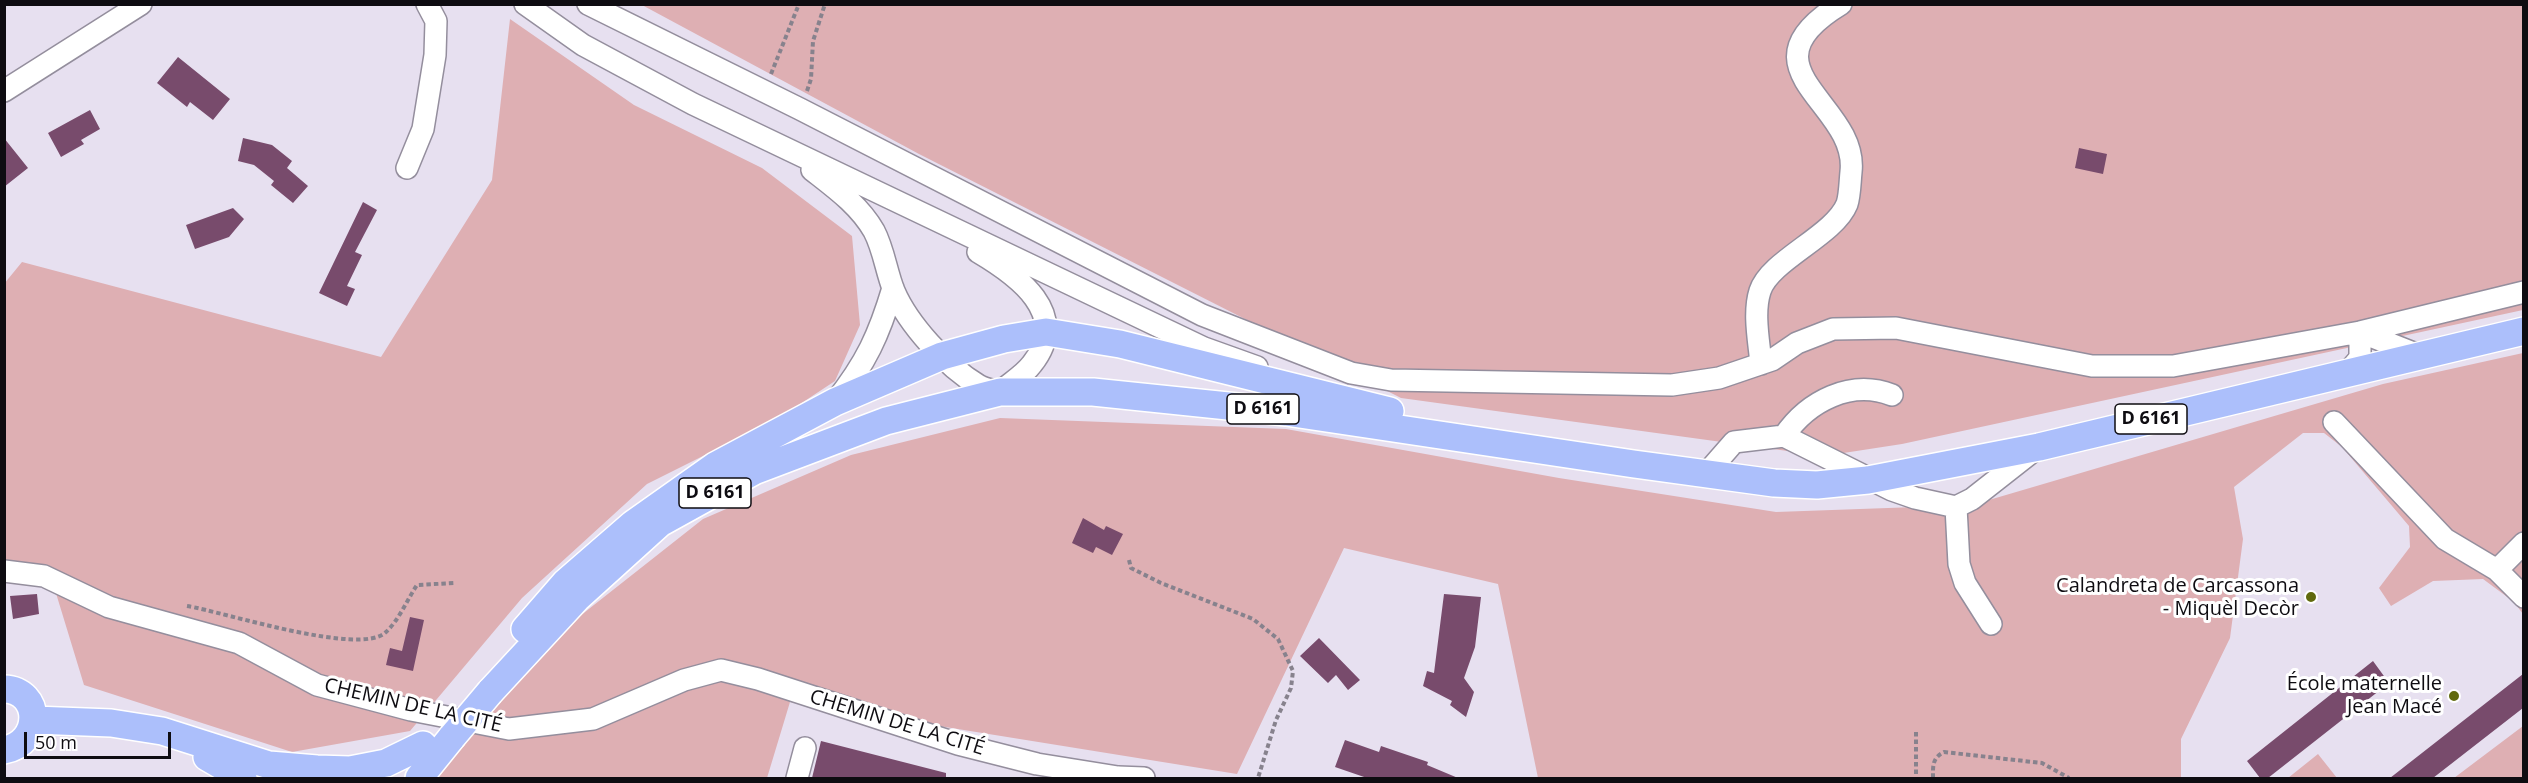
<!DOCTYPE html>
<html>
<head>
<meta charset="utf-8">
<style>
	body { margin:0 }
	#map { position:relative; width:2528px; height:783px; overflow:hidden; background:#e7e0f0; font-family:"Open Sans",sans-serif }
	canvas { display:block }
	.frame { position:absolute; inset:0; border:6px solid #0e0c11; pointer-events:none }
	.scale { position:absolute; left:24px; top:732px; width:147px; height:27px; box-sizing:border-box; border:3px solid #0e0c11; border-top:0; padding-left:8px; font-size:18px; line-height:21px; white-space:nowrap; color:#0e0c11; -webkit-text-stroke:4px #fff; paint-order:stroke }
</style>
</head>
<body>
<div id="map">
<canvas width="2528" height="783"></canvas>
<div class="frame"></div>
<div class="scale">50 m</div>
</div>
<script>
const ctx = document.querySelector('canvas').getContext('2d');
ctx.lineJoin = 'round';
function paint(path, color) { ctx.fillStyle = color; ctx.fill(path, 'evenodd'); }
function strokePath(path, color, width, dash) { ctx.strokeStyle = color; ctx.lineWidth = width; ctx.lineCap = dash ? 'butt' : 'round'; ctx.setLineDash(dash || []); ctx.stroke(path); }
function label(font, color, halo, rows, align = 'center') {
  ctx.font = font + ' "Open Sans",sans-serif'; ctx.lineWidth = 6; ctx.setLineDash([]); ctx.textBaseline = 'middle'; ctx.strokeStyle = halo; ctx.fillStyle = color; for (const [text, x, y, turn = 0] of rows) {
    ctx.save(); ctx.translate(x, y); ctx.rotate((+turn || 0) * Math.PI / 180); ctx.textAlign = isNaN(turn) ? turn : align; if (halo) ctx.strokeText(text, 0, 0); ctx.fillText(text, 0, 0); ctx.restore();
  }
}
const green = new Path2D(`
	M642 5H2523V310L1902 444 1824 456 1401 398 919 154Z
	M510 19 634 105 762 168 852 236 860 325 835 381 779 418 647 484 522 598 410 731 292 752 84 685 48 567 5 565 4 284 22 262 381 357 492 180Z
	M2523 353V614L2514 602 2483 579 2433 581 2391 606 2379 588 2410 547 2409 526 2342 447 2324 433H2303L2234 487 2243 539 2230 638 2181 739V778H1538L1498 584 1344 548 1237 774 790 702 767 778H432L443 761 566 627 703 519 851 455 1000 418 1286 429 1559 478 1776 512 1972 505 2383 384Z
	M2523 726V778H2454Z
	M2318 754 2337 778H2288Z`);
const building = new Path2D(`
	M178 57 230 99 213 120 190 102 187 107 157 83Z
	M90 110 100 129 81 140 84 144 61 157 48 133Z
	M4 138 28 168 4 187Z
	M243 138 272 145 292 161 287 168 308 186 293 203 271 185 274 181 254 165 238 161Z
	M2079 148 2107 154 2103 174 2075 168Z
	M363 202 377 210 355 252 362 255 347 286 355 289 347 306 319 293Z
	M233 208 244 219 229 237 195 249 186 225Z
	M1083 518 1104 530 1106 526 1123 534 1112 555 1096 547 1093 553 1072 543Z
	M37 594 39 614 13 619 10 596Z
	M1444 594 1481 597 1475 647 1464 678 1474 692 1466 717 1450 705 1452 701 1423 686 1427 671 1434 673Z
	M410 617 424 620 413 671 386 665 390 648 402 651Z
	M1319 638 1360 680 1348 690 1336 675 1328 683 1300 656Z
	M2373 661 2389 683 2268 778H2260L2247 761Z
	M2523 674V708L2433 778H2390Z
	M1345 740 1379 752 1381 746 1428 762 1427 765 1458 778H1367L1335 767Z
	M821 741 946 773V778H812Z`);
const path = new Path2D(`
	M771 74 799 4
	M807 91 811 79 813 41 825 4
	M1129 560 1131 568 1161 583 1253 619 1278 639 1293 671 1291 688 1276 720 1258 778
	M187 606C224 612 361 657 386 632 399 620 407 600 417 585L455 583
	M1916 732V778
	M1933 778C1933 766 1932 758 1944 752L2042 763 2069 778`);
const minor = new Path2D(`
	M525 4 583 45 693 104 1204 348 1257 367
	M588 4 800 109 1202 315 1351 373 1391 380 1672 385 1719 378 1772 360 1797 343 1833 329 1896 328 2092 366H2173L2360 332 2524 292
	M4 91 141 4
	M407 168 423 129 435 55 436 21 427 4
	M812 170C835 188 859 205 874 231 884 250 886 271 894 291 908 324 947 367 978 385 984 389 993 390 1000 392 1010 383 1024 375 1032 364 1072 314 1017 275 978 252
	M2360 332 2421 356
	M1761 364C1759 341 1753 313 1760 291 1770 260 1834 236 1847 204 1850 195 1850 181 1851 172 1859 103 1734 69 1841 4
	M2347 373 2360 358V332
	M835 402C866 363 879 335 893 288
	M2334 422 2445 539 2497 570 2524 597
	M1784 436C1808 401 1851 379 1892 395
	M1706 474 1734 442 1784 436 1892 490 1915 498 1956 507 1972 499 2037 448
	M1956 507 1959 564 1965 583 1991 624
	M2497 570 2524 543
	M4 571 44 576 109 607 239 643 317 685 411 710 509 729 593 719 684 680 721 670 758 679 958 744 1037 764 1118 777 1144 778
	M797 778 805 748`);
const major = new Path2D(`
	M525 629 565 583 633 524 715 466 835 402 942 356 1004 339 1046 332 1120 344 1390 411
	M4 689C42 690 43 743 4 750
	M490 692 577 598 660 523 754 471 886 421 1000 392H1093L1286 412 1634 464 1774 483 1817 485 1868 480 2039 447 2524 331
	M34 720 111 723 162 731 269 765 317 769 350 770 386 763 423 745
	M207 757 243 778
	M419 778 452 737`);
const majorBridge = new Path2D(`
	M452 737 490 692`);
const markers = [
	[2311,597,6,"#616a0e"],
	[2454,696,6,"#616a0e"]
];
const shields = [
	[1263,409,72],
	[2151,419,72],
	[715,493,72]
];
const shieldNames = [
	["D 6161",1263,409],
	["D 6161",2151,419],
	["D 6161",715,493]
];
const poiNames = [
	["Calandreta de Carcassona",2299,586],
	["- Miquèl Decòr",2299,609],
	["École maternelle",2442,684],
	["Jean Macé",2442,707]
];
const streetNames = [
	["CHEMIN DE LA CITÉ",413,706,13],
	["CHEMIN DE LA CITÉ",897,723,17]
];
paint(green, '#deafb3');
paint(building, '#784b6c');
strokePath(minor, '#948e9d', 24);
strokePath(major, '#fff', 30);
strokePath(path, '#87828d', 4, [4.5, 3]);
strokePath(minor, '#fff', 21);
strokePath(major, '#acbffb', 27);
strokePath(majorBridge, '#fff', 30, []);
strokePath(majorBridge, '#acbffb', 27);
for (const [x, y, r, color] of markers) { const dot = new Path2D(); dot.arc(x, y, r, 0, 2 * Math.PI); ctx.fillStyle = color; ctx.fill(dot); strokePath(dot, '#fff', 2); }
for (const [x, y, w] of shields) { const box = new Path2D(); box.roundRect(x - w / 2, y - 15, w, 30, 4.5); ctx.fillStyle = '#fff'; ctx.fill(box); strokePath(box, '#0e0c11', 1.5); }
label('bold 18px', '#0e0c11', null, shieldNames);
label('20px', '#0e0c11', '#fff', poiNames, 'right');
label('20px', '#0e0c11', '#fff', streetNames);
</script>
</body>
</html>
